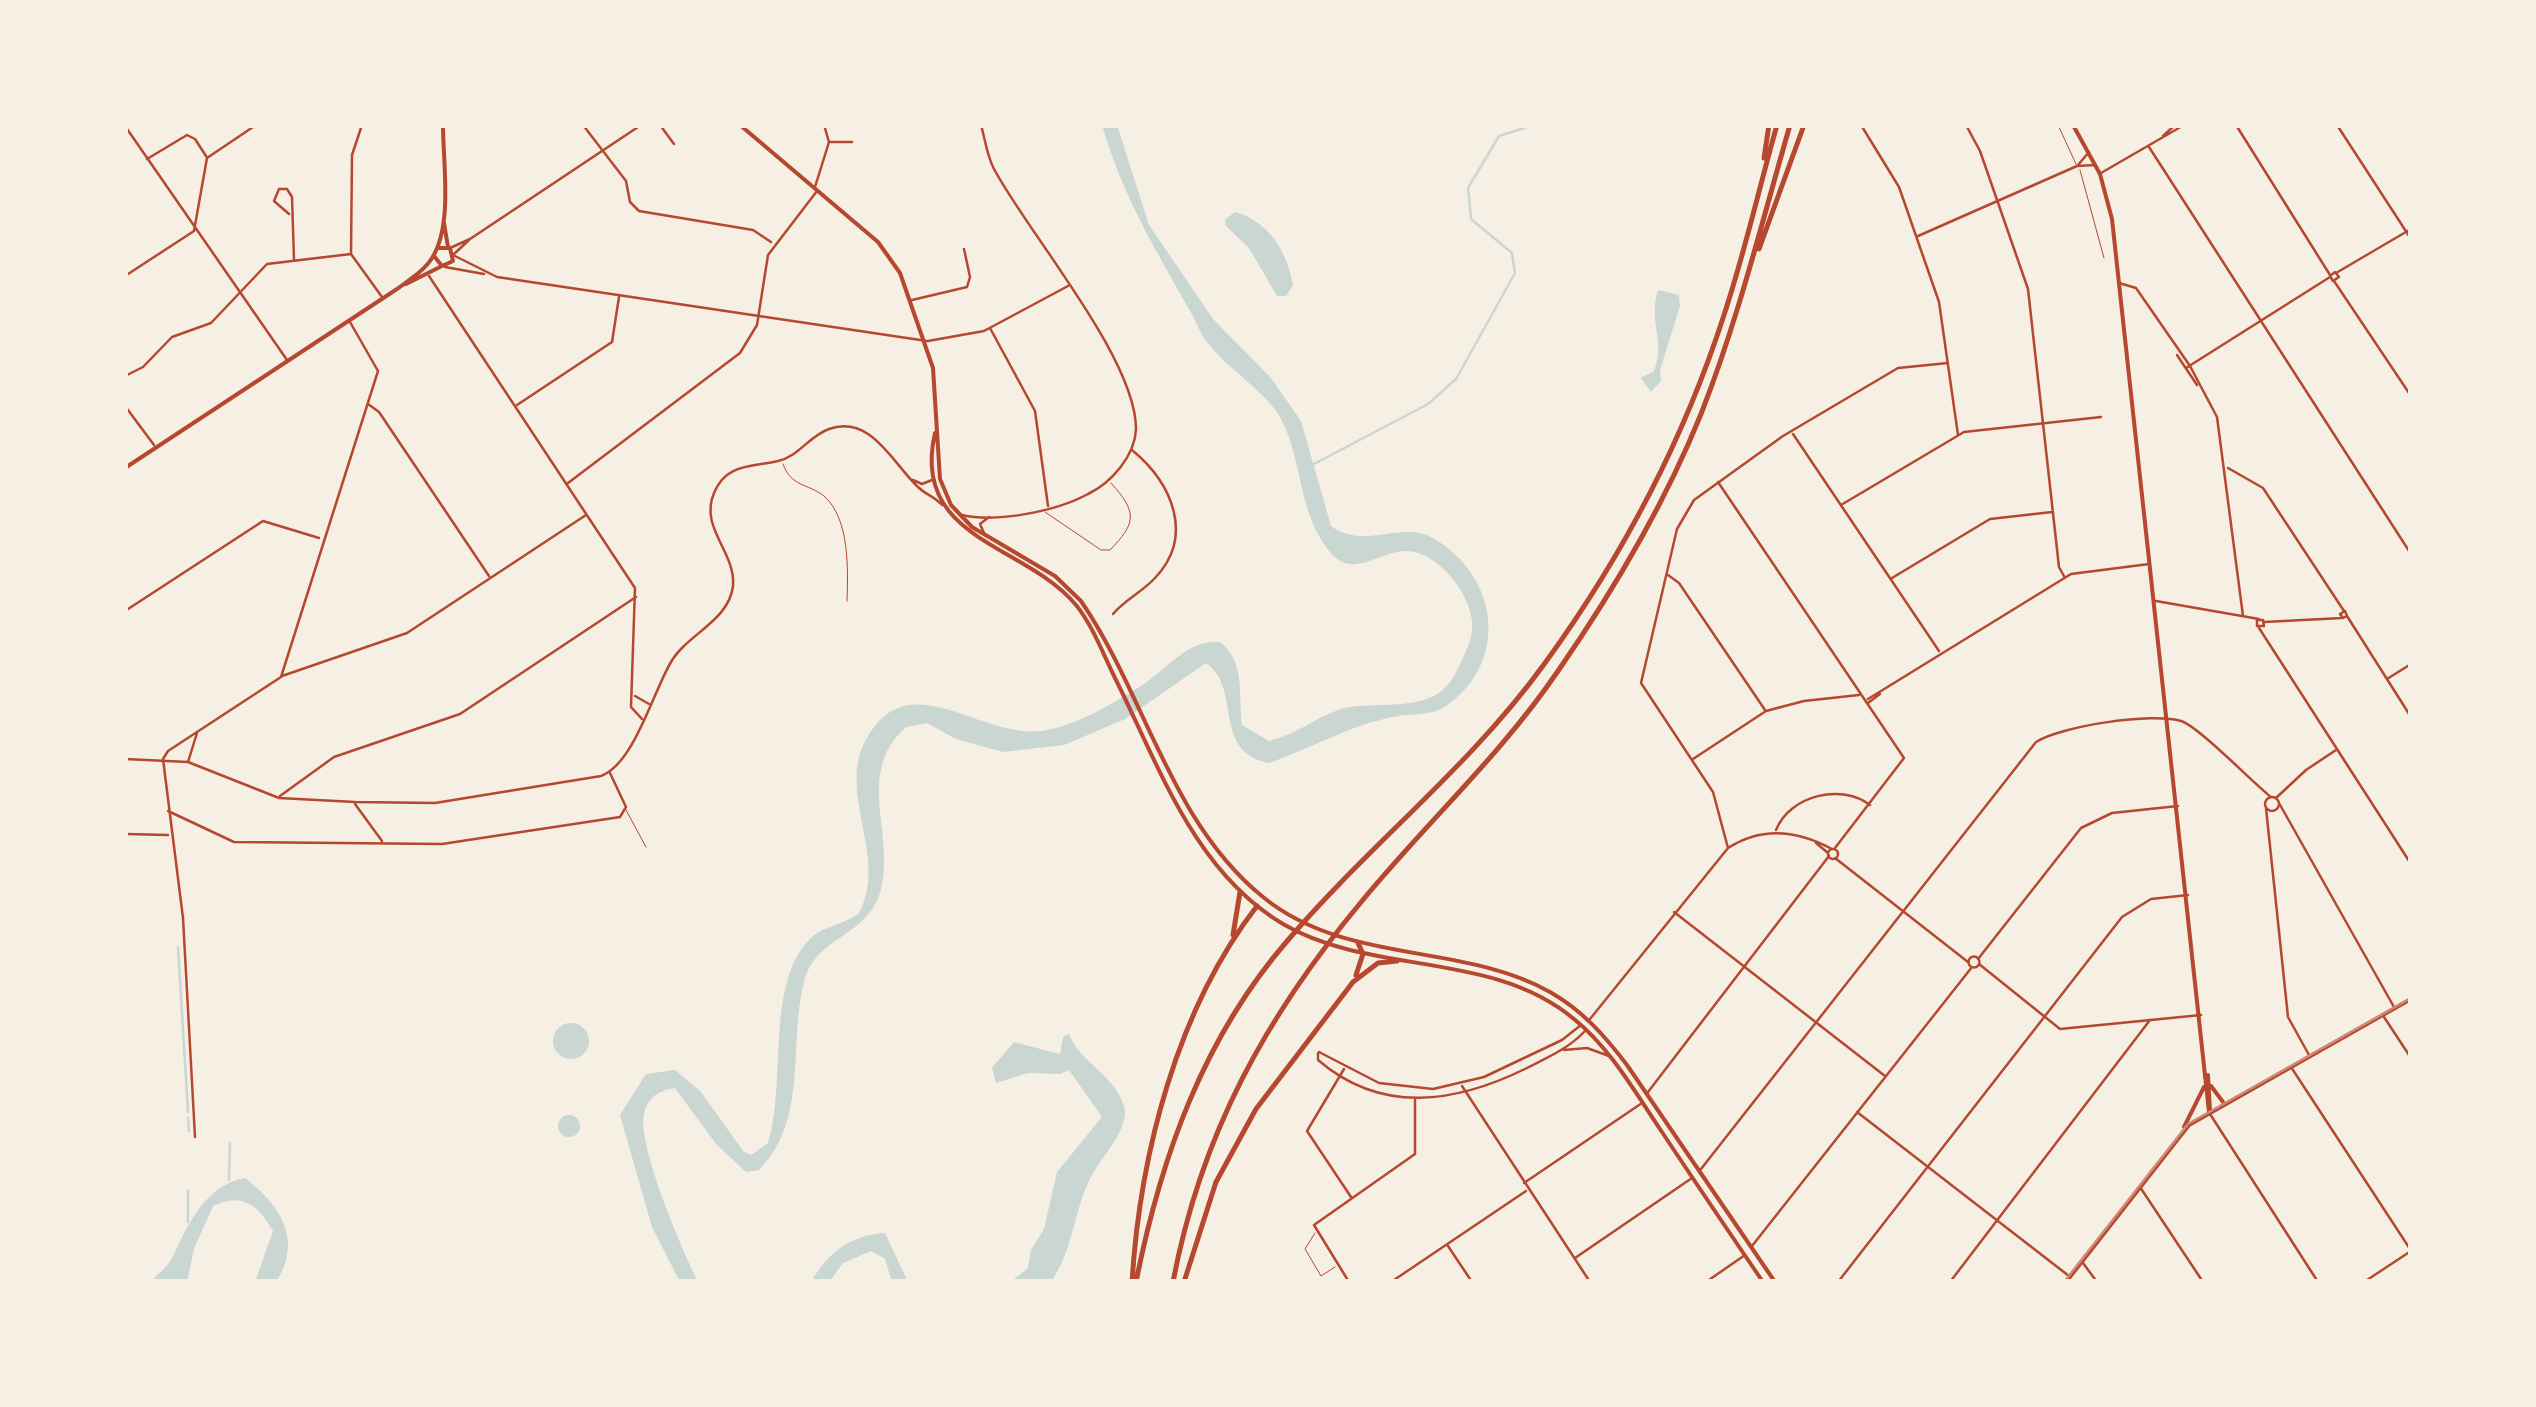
<!DOCTYPE html>
<html>
<head>
<meta charset="utf-8">
<style>
	body { margin:0 }
	#map { position:relative; width:2536px; height:1407px; overflow:hidden; background:#f6efe4; font-family:"Asap Condensed",sans-serif }
	canvas { display:block }
	.frame { position:absolute; inset:0; border:128px solid #f6efe4; pointer-events:none }
</style>
</head>
<body>
<div id="map">
<canvas width="2536" height="1407"></canvas>
<div class="frame"></div>
</div>
<script>
const ctx = document.querySelector('canvas').getContext('2d');
ctx.lineJoin = 'round';
function paint(path, color) { ctx.fillStyle = color; ctx.fill(path, 'evenodd'); }
function strokePath(path, color, width, dash) { ctx.strokeStyle = color; ctx.lineWidth = width; ctx.lineCap = dash ? 'butt' : 'round'; ctx.setLineDash(dash || []); ctx.stroke(path); }
const water = new Path2D(`
	M1102 125H1117L1149 225 1213 319 1271 378 1301 421 1331 526C1365 551 1401 520 1433 538 1499 576 1511 664 1443 708 1431 715 1412 714 1398 716 1348 725 1315 747 1269 763 1211 752 1243 689 1206 663L1125 719 1064 745 1003 752 956 739 927 723 906 727C856 771 893 830 882 885 870 940 817 932 804 982 788 1045 809 1119 759 1170L746 1172 716 1144 675 1088C661 1090 650 1095 645 1110 634 1141 683 1251 698 1282H680L652 1227 620 1115 646 1074 675 1070 701 1092 743 1151 751 1155 768 1143C787 1084 765 981 811 938 823 926 844 925 859 913 890 857 834 791 868 736 912 662 983 743 1047 730 1078 724 1109 706 1136 689 1163 674 1187 638 1220 642 1246 662 1238 696 1242 725L1269 741C1295 735 1313 719 1338 710 1375 698 1433 718 1455 674 1461 663 1470 645 1472 632 1477 600 1439 551 1406 551 1378 551 1353 580 1330 552 1297 512 1304 463 1281 419 1267 392 1227 369 1207 342 1199 332 1196 320 1189 309 1153 245 1123 196 1102 125Z
	M1235 212C1269 222 1287 251 1293 285L1286 296H1277L1249 248 1226 226 1225 220Z
	M1658 290 1679 295 1680 306 1660 370 1661 381 1651 392 1641 378 1654 371C1666 341 1648 322 1658 290Z
	M553 1041a18 18 0 1 1 36 0a18 18 0 1 1-36 0Z
	M1069 1034C1080 1063 1115 1075 1124 1106 1130 1129 1102 1156 1092 1175 1073 1210 1074 1249 1051 1282H1010L1028 1268 1031 1250 1044 1229 1057 1172 1102 1117 1069 1070 1060 1074 1028 1073 996 1083 992 1068 1014 1042 1060 1054 1063 1037Z
	M558 1126a11 11 0 1 1 22 0a11 11 0 1 1-22 0Z
	M245 1178C279 1204 304 1240 276 1282H255L273 1231C258 1205 242 1192 213 1206L194 1249 187 1282H151C157 1274 167 1268 172 1258 188 1225 205 1185 245 1178Z
	M885 1233 908 1282H892L885 1259 871 1251 843 1263 829 1282H811C828 1253 850 1235 885 1233Z`);
const stream = new Path2D(`
	M1312 465 1428 404 1456 379 1515 273 1512 253 1471 219 1468 188 1499 136 1534 125
	M178 947 188 1112
	M188 1118 189 1131
	M229 1180 230 1143
	M188 1191V1222`);
const service = new Path2D(`
	M2058 125 2076 164
	M2080 170 2104 258
	M783 464C791 487 807 483 824 496 850 519 848 570 847 601
	M1045 512 1101 550H1110C1136 523 1138 513 1111 483
	M626 810 646 847
	M1315 1233 1305 1249 1321 1276 1335 1267`);
const minor = new Path2D(`
	M362 125 352 155 351 254 382 297
	M583 125 626 181 630 202 639 211 753 230 771 242
	M660 125 674 144
	M1861 125 1899 187 1939 302 1958 435
	M1966 125 1980 151 2028 289 2059 567 2065 578
	M2236 125 2330 275
	M2337 125 2411 239
	M125 126 287 360
	M831 142H852
	M2149 147 2411 554
	M147 159 187 135 195 139 206 156
	M2078 165 2089 152
	M815 187 829 142 824 125
	M289 214 274 201 279 189H287L292 197 294 260
	M1918 236 2077 166 2095 165
	M450 248 470 239 641 125
	M454 254 469 240
	M2335 272 2339 277 2333 281 2330 276Z
	M2336 273 2411 229
	M125 276 194 231 207 158 256 125
	M429 276 635 588 631 707 642 719
	M2334 281 2411 396
	M2119 283 2136 288 2190 366 2217 417 2243 616
	M912 300 967 287 970 277 964 249
	M990 328 1035 411 1048 506
	M928 341 984 331 1068 286
	M2177 355 2197 385
	M2186 368 2330 277
	M125 376 143 367 172 337 211 323 267 264 351 254
	M368 404 379 412 489 576
	M517 405 612 342 619 297
	M125 406 154 445
	M1793 434 1939 651
	M2228 468 2263 488 2344 611
	M1718 482 1904 758 1835 848
	M568 483 740 353 757 325 768 255 817 191
	M1841 505 1964 432 2101 417
	M962 515C997 523 1057 511 1088 494 1111 483 1135 456 1136 429 1136 358 1028 233 994 169 987 156 985 139 981 125
	M984 533 980 524 989 517
	M1668 575 1679 583 1765 710
	M1892 578 1990 519 2052 512
	M2156 601 2259 619
	M125 611 263 521 319 538
	M2345 611 2347 616 2343 618 2340 614Z
	M1113 614C1125 600 1142 592 1155 578 1195 536 1172 483 1132 450
	M2347 616 2411 717
	M2257 620H2263L2264 626H2257Z
	M2264 622 2342 618
	M2259 628 2411 864
	M282 676 407 633 586 515
	M2387 679 2411 664
	M635 696 649 704
	M1868 699 2071 574 2149 564
	M1868 703 1880 694
	M1693 759 1766 711 1804 701 1859 695
	M188 762 197 733
	M280 796 334 757 460 714 636 597
	M2265 804a7 7 0 1 1 14 0a7 7 0 1 1-14 0Z
	M2276 798 2306 770 2336 750
	M2279 803 2394 1007
	M355 804 382 841
	M2266 808 2288 1017 2309 1055
	M168 811 234 842 442 844 620 817 626 807 610 773
	M1776 830C1790 795 1842 783 1870 805
	M125 834 168 835
	M1816 843 1828 853
	M1728 848 1713 792 1641 683 1677 529 1694 500 1783 436 1898 368 1948 363
	M1828 854a5 5 0 1 1 10 0a5 5 0 1 1-10 0Z
	M1835 858 1968 962
	M1674 912 1885 1076
	M1968.5 962a5.5 5.5 0 1 1 11 0a5.5 5.5 0 1 1-11 0Z
	M1978 959 2081 828 2112 813 2178 806
	M1979 964 2060 1029 2201 1015
	M2384 1017 2411 1058
	M1590 1019 1728 848C1762 826 1797 830 1832 849
	M1564 1050 1587 1048 1609 1056
	M1319 1052 1379 1083 1433 1089 1484 1077 1562 1040 1581 1025
	M1318 1053V1060C1382 1115 1456 1103 1527 1068 1548 1057 1568 1049 1585 1031
	M2291 1067 2410 1249
	M1344 1069 1307 1131 1351 1197
	M1462 1086 1590 1282
	M1648 1092 1829 856
	M1857 1112 2069 1276
	M195 1137 183 918 163 759 168 751 281 677 378 371 350 322
	M1701 1169 2036 742C2061 726 2153 712 2181 721 2198 726 2252 782 2271 797
	M1524 1183 1642 1103
	M2140 1187 2203 1282
	M1448 1246 1472 1282
	M1752 1246 1972 967
	M1575 1258 1692 1178
	M2083 1263 2097 1282
	M1349 1282 1314 1225 1415 1154V1100
	M1391 1282 1526 1191
	M1706 1282 1745 1255
	M1838 1282 2122 917 2151 899 2188 895
	M1950 1282 2150 1020`);
const tertiary = new Path2D(`
	M2163 136 2175 125
	M2101 173 2184 125
	M455 256 497 277 927 341
	M445 267 484 274
	M913 480 922 484 932 480
	M125 759 188 762 279 798 355 802 435 803 601 776C634 764 653 692 671 662 687 634 729 621 733 586 736 552 699 528 714 493 726 463 752 467 778 461 798 457 809 436 829 429 871 414 893 464 918 487 926 495 934 496 942 505
	M2210 1114 2318 1282
	M2364 1282 2411 1251`);
const primary = new Path2D(`
	M740 125 878 242 900 273 933 368 940 479 951 505 972 527 1055 576 1081 601C1146 696 1170 822 1263 897 1346 965 1461 942 1550 992 1582 1010 1605 1036 1627 1065L1775 1282
	M2073 125 2100 174 2112 219 2209 1112
	M444 223 448 247
	M434 256 442 266 453 261 450 248H438
	M406 284 442 266
	M935 433C910 540 1026 544 1076 605 1093 626 1103 654 1115 678 1159 766 1194 871 1283 924 1372 976 1492 950 1574 1019 1611 1049 1635 1092 1662 1132 1695 1182 1729 1232 1763 1282
	M125 468 397 289C409 280 424 271 432 258 453 225 443 164 443 125
	M2208 1075 2210 1111
	M2211 1086 2223 1102
	M2184 1127 2204 1087
	M2066 1282 2189 1125 2411 999`);
const motorway = new Path2D(`
	M1764 158 1769 125
	M1759 249 1804 125
	M1233 935 1240 892
	M1356 975 1363 954 1358 943
	M1132 1282C1140 1154 1177 1009 1257 906
	M1136 1282C1161 1157 1203 1038 1288 940 1370 844 1470 767 1545 663 1622 557 1684 439 1724 315 1745 252 1759 188 1777 125
	M1173 1282C1201 1134 1266 1016 1362 901 1426 823 1501 755 1558 671 1614 590 1664 506 1701 414 1738 320 1762 222 1790 125
	M1184 1282 1216 1182 1256 1109 1353 982 1378 963 1397 961`);
const tram = new Path2D(`
	M2064 1282 2188 1124 2411 998`);
paint(water, '#c9d6d2');
strokePath(stream, '#c9d6d2', 2.5);
strokePath(service, '#b5482f', 1);
strokePath(minor, '#b5482f', 2.5);
strokePath(tertiary, '#b5482f', 2.5);
strokePath(primary, '#b5482f', 4);
strokePath(motorway, '#b5482f', 5);
strokePath(tram, '#cf8b77', 2.5);
</script>
</body>
</html>
